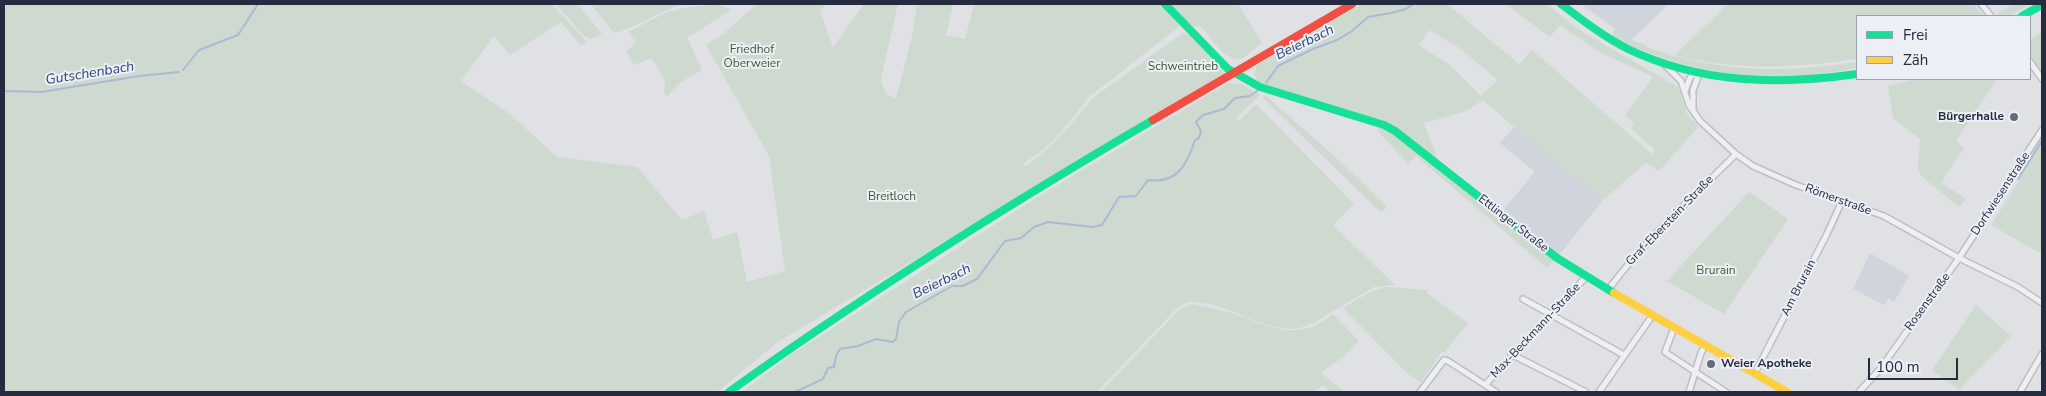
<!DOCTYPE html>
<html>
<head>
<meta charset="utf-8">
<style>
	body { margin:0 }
	#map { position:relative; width:2046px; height:396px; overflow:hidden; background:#dfe1e5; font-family:"Nunito Sans",sans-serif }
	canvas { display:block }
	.frame { position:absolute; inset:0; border:5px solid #252c40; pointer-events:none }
	.legend { position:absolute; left:1856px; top:15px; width:175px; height:65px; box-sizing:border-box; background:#eceff6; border:1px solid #9ca1ad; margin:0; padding:6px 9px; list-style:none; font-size:15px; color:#252c40 }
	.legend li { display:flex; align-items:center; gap:10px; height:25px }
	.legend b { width:25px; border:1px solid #9ca1ad }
	.scale { position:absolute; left:1868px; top:358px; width:90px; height:22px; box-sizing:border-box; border:2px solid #252c40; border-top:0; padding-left:6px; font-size:15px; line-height:18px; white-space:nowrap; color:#252c40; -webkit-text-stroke:4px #eceff6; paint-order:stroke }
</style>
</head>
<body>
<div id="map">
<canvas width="2046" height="396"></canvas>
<div class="frame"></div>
<ul class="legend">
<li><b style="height:6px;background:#16e098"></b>Frei</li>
<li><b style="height:6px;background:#ffcf43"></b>Zäh</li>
</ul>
<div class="scale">100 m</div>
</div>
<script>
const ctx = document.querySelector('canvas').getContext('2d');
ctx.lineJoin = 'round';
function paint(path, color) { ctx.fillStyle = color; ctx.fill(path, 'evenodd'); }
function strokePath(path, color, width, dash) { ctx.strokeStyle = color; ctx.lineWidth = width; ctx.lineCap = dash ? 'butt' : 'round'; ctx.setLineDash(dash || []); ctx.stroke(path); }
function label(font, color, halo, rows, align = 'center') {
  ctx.font = font + ' "Nunito Sans",sans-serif'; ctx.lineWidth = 4; ctx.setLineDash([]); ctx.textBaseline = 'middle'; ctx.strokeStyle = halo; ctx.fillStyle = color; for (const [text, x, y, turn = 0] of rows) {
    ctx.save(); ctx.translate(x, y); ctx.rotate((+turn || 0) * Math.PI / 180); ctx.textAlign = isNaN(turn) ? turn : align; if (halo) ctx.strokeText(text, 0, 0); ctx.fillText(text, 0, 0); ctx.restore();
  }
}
const built = new Path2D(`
	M1581 4H1669L1631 40Z
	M1514 127 1603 200 1559 255 1504 209 1535 172 1500 143Z
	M1870 253 1909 276 1894 302 1888 298 1884 305 1853 289Z`);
const green = new Path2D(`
	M4 4H552L586 41 581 46 561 22 510 55 494 36 461 81 510 114 557 157 637 167 682 220 704 211 713 240 737 232 747 282 785 271 769 156 706 45 715 38 716 40 757 4H826L820 12 833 47 864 4H898L881 79 886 94 896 98 912 37 917 4H953L946 35 965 39 974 4H1162L1181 25 1089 97 1061 132 1043 150 1023 164 1026 166 1046 150 1068 128 1093 98 1183 33 1191 36 1222 68 1224 74 778 342 717 392H4Z
	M556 4H578L602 34 591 39 584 36Z
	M591 4H678L679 6C656 12 637 28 614 33Z
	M1171 4H1238L1262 43C1255 48 1248 56 1240 59 1227 63 1209 36 1202 27L1189 25Z
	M1362 4H1447L1519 64 1532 50 1652 154 1655 150 1631 128 1634 124 1625 115 1651 80 1652 76 1599 52 1560 25 1550 37 1506 4H1547L1581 31 1678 87 1687 114 1698 127 1659 171 1646 163 1603 200 1514 127 1483 100 1464 112 1424 123 1438 160 1401 132 1271 89 1257 80 1254 74 1257 65ZM1429 30 1458 47 1498 80 1481 96 1451 66 1419 45Z
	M1728 4H1973L1983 16H1857V59C1798 68 1734 71 1675 55Z
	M2013 4H2030L2009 16H1994Z
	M711 5H718L731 10 687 38 702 70 681 82 667 96 664 92 665 81 652 58 634 65 626 52 636 42 628 32 665 13 684 8Z
	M1616 29 1631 40 1646 45V47C1722 73 1778 73 1857 62V68C1771 85 1692 77 1614 37L1612 33Z
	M2042 32V74L2030 58V39Z
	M1916 79H1997L1956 141 1964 148 1941 182 1966 199 1959 207 1921 176 1918 169 1920 139 1893 118 1888 86Z
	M1228 83 1242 84 1260 95 1236 118 1239 121 1256 104 1354 204 1333 225 1395 285 1374 287 1313 323C1307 325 1300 329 1291 329 1257 328 1228 303 1194 302 1187 301 1181 306 1176 309L1097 392H742L789 356 1041 195Z
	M1266 96 1331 153 1387 206 1381 213 1263 98Z
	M1379 127 1393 133 1554 261 1547 268 1416 156 1408 164 1377 130Z
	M2042 135V254L1991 225 2020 180 2016 177Z
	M1749 192 1788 219 1724 314 1667 281Z
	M1387 287 1427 290V293L1468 323 1444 353 1442 351 1421 382 1408 374 1343 308 1370 292Z
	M1193 304C1210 307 1227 311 1243 317 1276 330 1303 340 1333 314L1359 341 1343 357 1321 373 1345 392H1330L1322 385 1314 392H1101L1179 310Z
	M1976 305 2011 336 1959 390 1932 370Z`);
const stream = new Path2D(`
	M183 70 199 50 238 35 258 4
	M1266 83 1278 66 1313 49 1337 40 1352 31 1368 17 1391 13 1406 9 1413 4
	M4 91 41 92 139 76 179 72
	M2018 179 2042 141
	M795 392 823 379 828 368 834 367 836 356 840 349 858 346 876 339 893 342 896 339 899 322 906 312 952 286H963L977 279 1005 241 1021 238 1034 227 1048 222 1092 227 1102 225 1119 197 1136 196 1148 180C1178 184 1187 164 1195 140L1199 138 1201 131 1196 122 1203 115 1224 109 1235 98 1250 96 1257 91`);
const street = new Path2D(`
	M1981 4 1991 16
	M2030 62 2042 79
	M1664 64 1681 81 1689 105 1700 121 1736 154 1753 166 1796 185 1884 216 1959 258 2018 287 2042 303
	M1685 91 1690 78 1695 73
	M1693 110V90L1699 74
	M1608 290C1645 240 1692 198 1736 154
	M1523 299 1624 355
	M1674 328 1665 352 1726 392
	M1511 354 1586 392
	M1755 373 1827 234 1842 201
	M1485 385 1586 277
	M1420 392 1444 360 1448 361 1496 392
	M1599 392 1652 316
	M1689 392 1701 353 1705 346
	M1859 392 1881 368 1959 258 2042 130
	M2020 392 2042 354`);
const fast = new Path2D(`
	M1165 4 1228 69 1260 87 1384 125 1395 131 1557 258 1614 293
	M1561 4C1582 20 1604 37 1628 49 1701 84 1779 85 1857 74
	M2022 16 2042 5
	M729 392C866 293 1008 205 1153 120`);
const slow = new Path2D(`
	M1614 293 1787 392`);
const jam = new Path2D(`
	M1153 120 1352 4`);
const markers = [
	[2014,117,5,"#666b7a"],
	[1711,364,5,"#666b7a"]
];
const parkNames = [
	["Friedhof",752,50],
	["Oberweier",752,64],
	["Schweintrieb",1183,67],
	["Breitloch",892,197],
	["Brurain",1716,271]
];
const poiNames = [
	["Bürgerhalle",2004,117],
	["Weier Apotheke",1721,364,"left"]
];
const streetNames = [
	["Dorfwiesenstraße",2001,194,-57],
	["Römerstraße",1838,200,20],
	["Graf-Eberstein-Straße",1670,221,-46],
	["Ettlinger Straße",1513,224,38],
	["Am Brurain",1799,288,-63],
	["Rosenstraße",1928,302,-54],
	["Max-Beckmann-Straße",1536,331,-47]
];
const waterNames = [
	["Beierbach",1305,43,-26],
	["Gutschenbach",90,74,-9],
	["Beierbach",942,282,-26]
];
paint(built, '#d0d4dc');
paint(green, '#ced9cf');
strokePath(stream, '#aabad4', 2);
strokePath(street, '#bdbfc3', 8);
strokePath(street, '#eeeff2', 5);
strokePath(fast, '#16e098', 8);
strokePath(slow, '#ffcf43', 8);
strokePath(jam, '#f24e42', 8);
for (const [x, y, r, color] of markers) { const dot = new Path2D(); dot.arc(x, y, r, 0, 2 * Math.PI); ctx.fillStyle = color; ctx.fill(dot); strokePath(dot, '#eceff6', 2); }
label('12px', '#365d31', '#eceff6', parkNames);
label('bold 12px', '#252c40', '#eceff6', poiNames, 'right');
label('12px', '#252c40', '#eceff6', streetNames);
label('italic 14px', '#2b4777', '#eceff6', waterNames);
</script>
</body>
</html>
